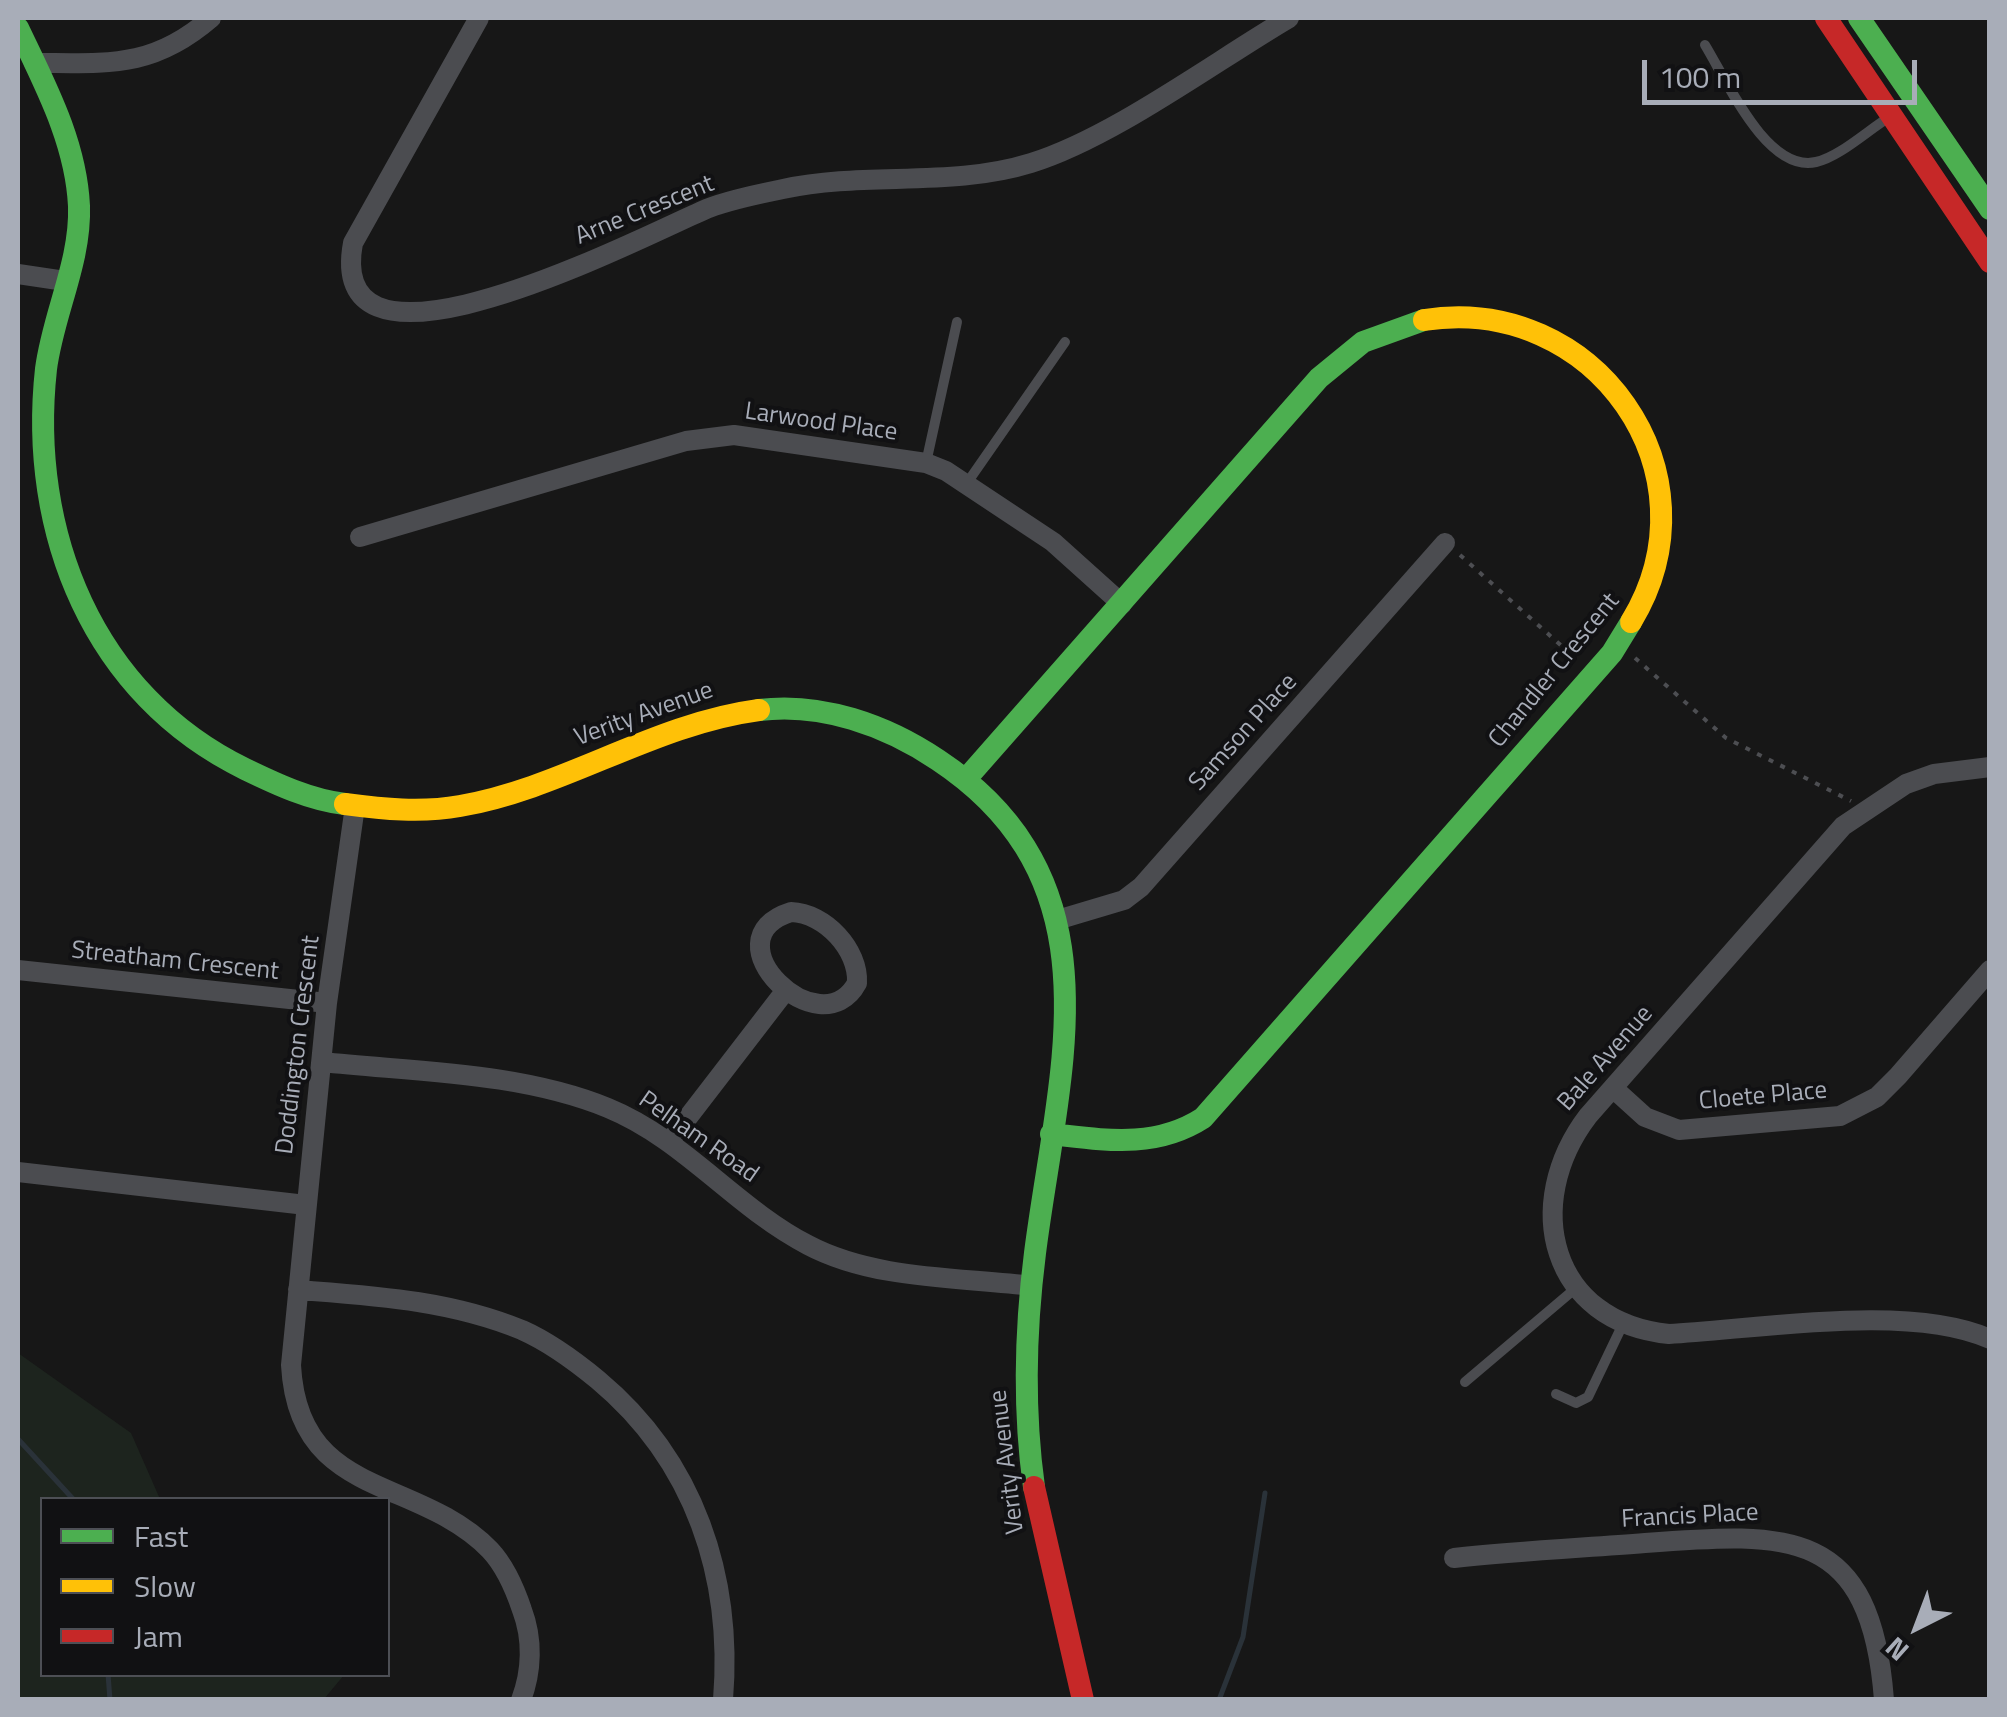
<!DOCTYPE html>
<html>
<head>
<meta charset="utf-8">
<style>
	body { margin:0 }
	#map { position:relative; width:2007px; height:1717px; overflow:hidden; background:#171717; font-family:"Titillium Web",sans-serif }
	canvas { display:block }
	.frame { position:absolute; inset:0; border:20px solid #a8adb8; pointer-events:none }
	.legend { position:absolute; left:40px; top:1497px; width:350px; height:180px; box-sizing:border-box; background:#111113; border:2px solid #4d4f55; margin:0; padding:12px 18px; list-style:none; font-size:30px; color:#a8adb8 }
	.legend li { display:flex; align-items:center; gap:20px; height:50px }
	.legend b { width:50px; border:2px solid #4d4f55 }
	.north { position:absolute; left:1867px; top:1577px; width:100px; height:100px; -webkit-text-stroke:8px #111113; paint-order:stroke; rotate:222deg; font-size:28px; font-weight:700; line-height:40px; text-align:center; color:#a8adb8 }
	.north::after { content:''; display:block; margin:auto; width:35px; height:45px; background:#a8adb8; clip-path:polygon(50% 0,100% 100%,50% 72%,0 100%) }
	.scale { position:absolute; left:1642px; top:60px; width:275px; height:45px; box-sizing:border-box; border:5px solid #a8adb8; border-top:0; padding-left:12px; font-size:30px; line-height:35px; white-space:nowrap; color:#a8adb8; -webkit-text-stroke:8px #111113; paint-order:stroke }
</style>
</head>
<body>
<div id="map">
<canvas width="2007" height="1717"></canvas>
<div class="frame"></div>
<ul class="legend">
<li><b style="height:12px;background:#4caf50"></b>Fast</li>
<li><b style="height:12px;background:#ffc107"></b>Slow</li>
<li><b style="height:12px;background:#c62828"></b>Jam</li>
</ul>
<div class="north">N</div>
<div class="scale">100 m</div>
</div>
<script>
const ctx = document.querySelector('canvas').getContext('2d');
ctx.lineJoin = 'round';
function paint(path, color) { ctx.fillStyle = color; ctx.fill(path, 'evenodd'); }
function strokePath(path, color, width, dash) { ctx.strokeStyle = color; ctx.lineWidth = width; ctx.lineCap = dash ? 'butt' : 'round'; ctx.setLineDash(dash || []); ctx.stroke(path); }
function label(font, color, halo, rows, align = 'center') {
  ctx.font = font + ' "Titillium Web",sans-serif'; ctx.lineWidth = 8; ctx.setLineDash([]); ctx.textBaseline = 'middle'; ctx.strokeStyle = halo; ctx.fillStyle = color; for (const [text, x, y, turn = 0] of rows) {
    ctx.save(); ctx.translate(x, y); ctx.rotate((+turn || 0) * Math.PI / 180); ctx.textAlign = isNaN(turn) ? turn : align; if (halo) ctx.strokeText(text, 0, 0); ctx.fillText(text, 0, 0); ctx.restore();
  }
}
const green = new Path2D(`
	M18 1353 131 1433 160 1499 42 1500V1674L344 1675 324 1699H18Z`);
const stream = new Path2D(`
	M18 1439 74 1500
	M108 1674 110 1700
	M1219 1700 1243 1637 1265 1493`);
const path = new Path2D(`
	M1460 555 1575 658
	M1635 658 1726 738 1851 801`);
const lane = new Path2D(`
	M1705 45C1727 81 1767 173 1816 162 1839 157 1867 131 1888 118
	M926 463 957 322
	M967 483 1065 342
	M1465 1382 1576 1288
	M1556 1394 1576 1403 1588 1397 1623 1324`);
const street = new Path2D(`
	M479 18 353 243C322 408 658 228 709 208 732 199 759 194 783 189 865 171 951 188 1031 163 1112 138 1214 62 1289 18
	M34 63C108 63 152 69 211 18
	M18 274 65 281
	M360 537 686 441 734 435 926 463 946 471 1053 542 1122 604
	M1990 767 1934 774 1906 784 1843 826 1588 1116C1521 1204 1550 1322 1669 1334 1759 1329 1910 1303 1990 1339
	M355 806 327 1003 291 1365C298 1500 417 1475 490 1550 506 1567 515 1589 522 1610 533 1639 532 1671 521 1700
	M791 912C825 913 859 950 857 983 821 1050 705 939 791 912Z
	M1057 920 1124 900 1141 887 1445 543
	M18 970 327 1003
	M322 1062C416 1072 520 1072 608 1108 684 1139 736 1208 808 1245 874 1280 960 1277 1032 1286
	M1613 1088 1645 1117 1679 1130 1840 1116 1877 1097 1898 1076 1990 970
	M669 1142 786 990
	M18 1172 306 1205
	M298 1290C375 1296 449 1300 522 1330 549 1342 575 1361 598 1380 695 1461 733 1577 723 1700
	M1454 1558C1518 1551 1581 1548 1645 1543 1789 1532 1871 1527 1884 1700`);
const fast = new Path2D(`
	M1859 18 1990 209
	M18 28C45 85 76 142 79 206 81 262 53 314 46 369 28 532 93 695 245 769 276 784 310 800 345 804
	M759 710C821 702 886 725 938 760 1123 883 1058 1071 1035 1253 1025 1332 1023 1408 1034 1487
	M966 779 1319 378 1363 342 1424 320
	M1051 1134C1105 1140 1155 1149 1203 1118L1612 653 1631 622`);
const slow = new Path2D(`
	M1424 320C1594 293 1722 473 1631 622
	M345 804C383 809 421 813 460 806 564 788 653 724 759 710`);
const jam = new Path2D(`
	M1826 18 1990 262
	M1034 1487 1083 1700`);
const streetNames = [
	["Arne Crescent",645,211,-22],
	["Larwood Place",821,423,8],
	["Chandler Crescent",1555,671,-51],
	["Verity Avenue",644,715,-20],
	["Samson Place",1244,733,-48],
	["Streatham Crescent",175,962,6],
	["Doddington Crescent",299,1045,-83],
	["Bale Avenue",1606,1059,-49],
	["Cloete Place",1763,1097,-5],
	["Pelham Road",698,1138,35],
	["Verity Avenue",1008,1462,-97],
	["Francis Place",1690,1517,-3]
];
paint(green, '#1d241e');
strokePath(stream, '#2a3239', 5);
strokePath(path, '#4d4e52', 4, [5, 8]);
strokePath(lane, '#4b4c50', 10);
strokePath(street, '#4b4c50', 20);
strokePath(fast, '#4caf50', 22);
strokePath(slow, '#ffc107', 22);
strokePath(jam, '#c62828', 22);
label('25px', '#a8adb8', '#111113', streetNames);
</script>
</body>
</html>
